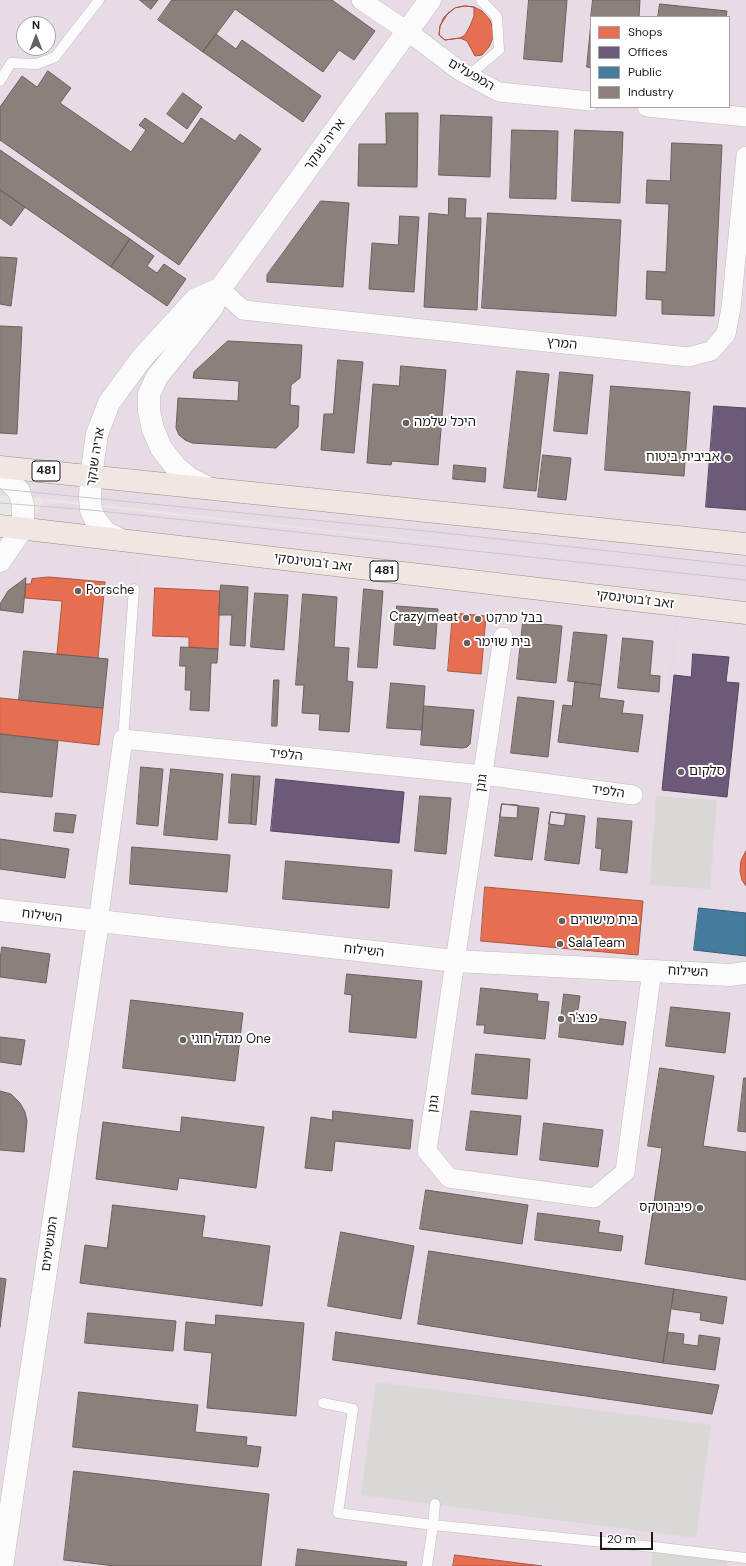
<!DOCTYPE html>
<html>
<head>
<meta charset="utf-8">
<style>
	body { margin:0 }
	#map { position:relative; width:746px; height:1566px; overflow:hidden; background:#eae6e3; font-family:"DM Sans",sans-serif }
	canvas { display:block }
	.legend { position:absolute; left:590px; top:16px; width:140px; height:92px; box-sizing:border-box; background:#fff; border:1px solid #a4a4a4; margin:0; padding:5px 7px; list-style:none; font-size:12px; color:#1b1b1b }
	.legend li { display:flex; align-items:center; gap:8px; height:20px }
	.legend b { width:20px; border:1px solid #a4a4a4 }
	.north { position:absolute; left:16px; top:16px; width:40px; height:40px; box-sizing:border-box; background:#fff; border:1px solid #a4a4a4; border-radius:50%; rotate:0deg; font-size:11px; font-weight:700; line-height:16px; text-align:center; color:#1b1b1b }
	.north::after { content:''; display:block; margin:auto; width:14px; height:18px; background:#636261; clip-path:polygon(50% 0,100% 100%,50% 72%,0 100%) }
	.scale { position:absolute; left:600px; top:1532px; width:53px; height:18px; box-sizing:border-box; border:2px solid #1b1b1b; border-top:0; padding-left:5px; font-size:12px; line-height:14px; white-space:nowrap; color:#1b1b1b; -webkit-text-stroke:3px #fff; paint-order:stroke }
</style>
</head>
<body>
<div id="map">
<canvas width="746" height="1566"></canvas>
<ul class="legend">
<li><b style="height:11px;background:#e76f51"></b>Shops</li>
<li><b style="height:11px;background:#6d597a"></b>Offices</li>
<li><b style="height:11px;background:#457b9d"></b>Public</li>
<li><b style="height:11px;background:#8a817c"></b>Industry</li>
</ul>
<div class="north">N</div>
<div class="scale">20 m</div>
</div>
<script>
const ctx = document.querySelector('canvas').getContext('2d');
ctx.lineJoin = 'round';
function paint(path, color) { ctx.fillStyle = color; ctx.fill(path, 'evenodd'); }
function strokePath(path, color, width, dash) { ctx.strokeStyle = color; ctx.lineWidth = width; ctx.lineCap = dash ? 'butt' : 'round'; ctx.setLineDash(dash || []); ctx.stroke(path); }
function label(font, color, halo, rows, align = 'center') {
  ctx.font = font + ' "DM Sans","Noto Sans Hebrew",sans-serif'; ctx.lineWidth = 4; ctx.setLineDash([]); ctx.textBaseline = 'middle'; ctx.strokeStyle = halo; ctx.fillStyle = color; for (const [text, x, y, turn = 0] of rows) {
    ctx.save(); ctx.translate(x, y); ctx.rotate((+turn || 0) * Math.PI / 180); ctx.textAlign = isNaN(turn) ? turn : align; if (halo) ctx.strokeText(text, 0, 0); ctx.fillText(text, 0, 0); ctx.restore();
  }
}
const industrial = new Path2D(`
	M0 0H746V1566H0V572L44 501 575 558 41 498 0 495ZM591 17H729V107H591ZM24 24H48V48H24Z`);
const parking = new Path2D(`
	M656 796 717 800 710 889 650 885Z
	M376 1382 711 1425 696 1538 361 1495Z
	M654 1547 728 1556 727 1566H651Z`);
const shops = new Path2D(`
	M465 6 474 7 482 11 490 20 493 29V38L489 47 482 55 475 56 467 41 460 38 445 40 439 35 440 26 448 13 455 8Z
	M465 6 474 7V16L470 26 465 35 460 38 445 40 439 35 440 26 444 17 455 8Z
	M49 577 105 582 98 658 57 654 62 601 25 598 26 584H31L32 579Z
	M155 588 220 591 218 649 189 647V637L153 636Z
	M453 613 486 616 481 674 448 671Z
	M0 698 103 708 99 745 0 734Z
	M746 851V886L742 880 740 871 741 861Z
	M485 887 643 901 638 955 481 941Z
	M455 1555 542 1566H453Z`);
const offices = new Path2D(`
	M714 406 746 408V510L706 507Z
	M693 654 729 657 726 682 739 683 727 797 662 790 674 675 691 677Z
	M276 779 404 792 399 843 271 831Z`);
const public = new Path2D(`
	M699 908 746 913V956L694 950Z`);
const industry = new Path2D(`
	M140 0H158L151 9Z
	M172 0H313L315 1 316 0H332L375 31 354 60 339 50 323 72 235 9 203 52 158 20Z
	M529 0H567L562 62 524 59Z
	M593 0H640L639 17H591Z
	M660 4 727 11 726 17H658Z
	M591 23V68L587 67Z
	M216 34 236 49 242 40 321 96 303 122 203 52Z
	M48 71 71 88 60 103 131 152 146 130 139 125 145 118 183 144 201 118 235 141 240 134 261 149 179 265 0 140V107L22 76 37 87Z
	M183 93 202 107 187 129 167 114Z
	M386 113H418L417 187 358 186 359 144H386Z
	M441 115 492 117 490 177 439 175Z
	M512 130 558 131 556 199 510 198Z
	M575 130 623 132 620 203 572 201Z
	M672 143 722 145 714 316 662 314V300L646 299 647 271 666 272 669 204 646 203 647 180 670 181Z
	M0 150 130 239 111 267 0 190Z
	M0 190 25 207 11 226 0 218Z
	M449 198 466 199 465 218H481L477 310 424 307 429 213 448 215Z
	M321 201 349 203 343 287 267 282V275Z
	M488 213 621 220 616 316 482 308Z
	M400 216 419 217 414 292 369 289 372 243 398 245Z
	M130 239 154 256 147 266 157 273 164 264 186 279 167 306 111 267Z
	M0 257 17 258 11 306 0 304Z
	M0 326 22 327 17 434 0 433Z
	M228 341 302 345 300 378 291 385 290 405 299 406 298 427 276 448 192 443 185 440 179 435 176 428 178 398 238 401 239 381 193 378 194 372Z
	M338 360 363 362 354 453 321 450 324 414H333Z
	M401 366 446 370 438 465 392 461 391 465 367 463 373 384 399 386Z
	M517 371 549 374 536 491 504 488Z
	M560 372 593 375 587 434 554 431Z
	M611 386 690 392 684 476 605 470Z
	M543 455 571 458 566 500 538 497Z
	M454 465 486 468 485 482 453 479Z
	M26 578 23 613 0 610V604L8 591Z
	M221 585 248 587 245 646 230 645 232 615H219Z
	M364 589 383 591 377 668 358 667Z
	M255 593 288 595 284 650 251 647Z
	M303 594 337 597 334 647 349 648 347 681 353 682 349 732 319 730 320 714 302 713 304 685H296Z
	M397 606 438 609 435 649 394 645Z
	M523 622 562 626 556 683 517 679Z
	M574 632 607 635 601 685 568 681Z
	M623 638 653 641 650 675 660 676 659 692 618 688Z
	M181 647 218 649 217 663H211L209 711 190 710 191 690H185L186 666H180Z
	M24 651 108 659 103 708 19 700Z
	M274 680H279L277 726H272Z
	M575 682 601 685 599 698 624 701 622 713 643 715 638 752 558 742 563 705 572 706Z
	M391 683 425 686 422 730 387 728Z
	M518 697 554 701 548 757 511 753Z
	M424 706 474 710 470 744 467 747 462 748 421 745Z
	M0 734 58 741 52 797 0 792Z
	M141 767 163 769 158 826 137 824Z
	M171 769 223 774 217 840 164 835Z
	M232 774 254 776 251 824 229 823Z
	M254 776H260L256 825 251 824Z
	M420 796 451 798 446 854 415 851Z
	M502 804 539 808 532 860 495 856Z
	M502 804 518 805 517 818 500 817Z
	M551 812 585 816 579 864 545 860Z
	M551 812 566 814 564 826 549 824Z
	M56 813 76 815 73 833 54 831Z
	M598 818 632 821 627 873 600 870 602 849 596 848Z
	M0 839 69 849 65 878 0 869Z
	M132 847 230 855 227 892 130 884Z
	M286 861 392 870 389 908 283 899Z
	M2 947 50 954 46 983 0 977V960Z
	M347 974 422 981 416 1038 349 1032 352 995 345 994Z
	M481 988 538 994 537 1001 549 1002 545 1039 484 1033 485 1025H477Z
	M564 994 580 996 577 1016 626 1022 623 1045 559 1037Z
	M131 1000 243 1013 235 1081 123 1068Z
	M671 1007 730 1013 725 1053 666 1046Z
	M0 1037 25 1040 21 1065 0 1062Z
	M476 1054 530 1059 527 1099 472 1094Z
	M660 1068 714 1076 703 1146 746 1152V1280L645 1264 662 1148 648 1146Z
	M744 1078H746V1132L738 1131Z
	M0 1091 11 1094 20 1103 25 1112 27 1121 24 1152 0 1150Z
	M333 1111 413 1120 410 1149 335 1141 332 1171 305 1168 311 1117 332 1120Z
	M471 1111 521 1116 517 1155 466 1150Z
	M182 1117 264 1127 256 1188 179 1178 177 1190 96 1179 103 1122 180 1132Z
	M544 1123 603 1130 598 1167 540 1160Z
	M426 1190 528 1205 522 1244 420 1229Z
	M113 1205 205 1216 202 1237 270 1246 262 1306 80 1283 85 1245 107 1248Z
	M538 1213 600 1221 598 1232 623 1236 621 1251 535 1240Z
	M341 1232 414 1246 401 1319 328 1306Z
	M429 1251 674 1289 663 1363 418 1324Z
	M0 1278 6 1279 0 1327Z
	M674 1289 727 1297 723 1324 700 1320 701 1313 672 1309Z
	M88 1313 176 1321 173 1351 85 1343Z
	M216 1315 304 1323 296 1416 207 1408 212 1353 184 1350 186 1322 215 1325Z
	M336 1332 719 1385 712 1414 333 1360Z
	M668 1332 684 1334 683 1344 698 1346 699 1335 720 1338 715 1370 663 1363Z
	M79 1392 198 1405 195 1432 247 1437 246 1445 261 1447 258 1467 73 1447Z
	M74 1471 269 1494 261 1566H115L64 1560Z
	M298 1549 407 1562 406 1566H296Z`);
const path = new Path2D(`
	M136 575 138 561
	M660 796 659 787 676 624`);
const service = new Path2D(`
	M468 76 499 50 497 17 481 0
	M0 81 11 63 37 64 55 57 99 0
	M123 739 134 589
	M323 1403 353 1409 338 1513 433 1525 435 1504
	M427 1566 433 1525 654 1547 746 1558`);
const minor = new Path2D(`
	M361 0 407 31 460 71 499 92 591 101
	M647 107 746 117
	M220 289 243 310 688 357 711 351 726 334 731 308 746 156
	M503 637 427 1151 449 1178 594 1198 625 1172 652 970
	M98 922 123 739 483 775 633 795`);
const tertiary = new Path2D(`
	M0 472 19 491 23 505V528L0 561
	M208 488 189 478 175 466 161 448 153 429 149 411V394L157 377 212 308 220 289 430 0
	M121 540 105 532 95 519 91 510 90 497 91 476 97 434 109 403 141 359 196 299 220 289
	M0 910 455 961 730 975 746 973
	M2 1566 98 922`);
const primary = new Path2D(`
	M0 467 746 544
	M0 526 746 613`);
const tram = new Path2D(`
	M0 489 435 532 746 566
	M0 503 91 510 746 580`);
const markers = [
	[406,423,4,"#636261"],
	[728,458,4,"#636261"],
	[78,591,4,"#636261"],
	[466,618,4,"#636261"],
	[478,619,4,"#636261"],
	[467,643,4,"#636261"],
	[681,772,4,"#636261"],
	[562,921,4,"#636261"],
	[560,944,4,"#636261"],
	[561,1019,4,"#636261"],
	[183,1040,4,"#636261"],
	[700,1208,4,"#636261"]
];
const shields = [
	[46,471,28],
	[384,571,28]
];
const shieldNames = [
	["481",46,471],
	["481",384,571]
];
const streetNames = [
	["המפעלים",471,75,30],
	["אריה שנקר",325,145,-54],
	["המרץ",562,344,6],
	["אריה שנקר",96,457,-81],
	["זאב ז'בוטינסקי",313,563,7],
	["זאב ז'בוטינסקי",635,600,7],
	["הלפיד",286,755,6],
	["גונן",482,783,-81],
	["הלפיד",608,792,8],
	["השילוח",42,916,7],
	["השילוח",364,951,6],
	["השילוח",688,972,3],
	["גונן",434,1104,-82],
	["המגשימים",50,1244,-82]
];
const poiNames = [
	["היכל שלמה",414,423],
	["אביבית ביטוח",720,458,"right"],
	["Porsche",86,591],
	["Crazy meat",458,618,"right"],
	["בבל מרקט",486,619],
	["בית שוימר",475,643],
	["סלקום",689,772],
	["בית מישורים",570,921],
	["SalaTeam",568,944],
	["פנצ'ר",569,1019],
	["מגדל חוגי One",191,1040],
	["פיברוטקס",692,1208,"right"]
];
paint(industrial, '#e7dbe5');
paint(parking, '#dad8d7');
paint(shops, '#e76f51');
strokePath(shops, '#aa5641', 1);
paint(offices, '#6d597a');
strokePath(offices, '#54465e', 1);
paint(public, '#457b9d');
strokePath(public, '#385e76', 1);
paint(industry, '#8a817c');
strokePath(industry, '#69625f', 1);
strokePath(service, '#bfbdbc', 11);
strokePath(minor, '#bfbdbc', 20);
strokePath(tertiary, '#bfbdbc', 23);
strokePath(primary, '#a08c80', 23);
strokePath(path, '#ead7da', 2.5, [2, 2]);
strokePath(service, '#fcfbfb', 10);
strokePath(minor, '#fcfbfb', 19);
strokePath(tertiary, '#fcfbfb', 22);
strokePath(primary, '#f0e7e2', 22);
strokePath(tram, '#c9c8c8', 1);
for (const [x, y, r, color] of markers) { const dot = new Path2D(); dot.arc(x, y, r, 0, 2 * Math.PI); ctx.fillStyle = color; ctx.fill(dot); strokePath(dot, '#fff', 1.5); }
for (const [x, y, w] of shields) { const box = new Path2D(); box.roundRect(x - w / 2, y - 10, w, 20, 3); ctx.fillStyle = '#fff'; ctx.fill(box); strokePath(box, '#1b1b1b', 1); }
label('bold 12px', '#1b1b1b', null, shieldNames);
label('13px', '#1b1b1b', '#fff', streetNames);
label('13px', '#1b1b1b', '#fff', poiNames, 'left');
</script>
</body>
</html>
